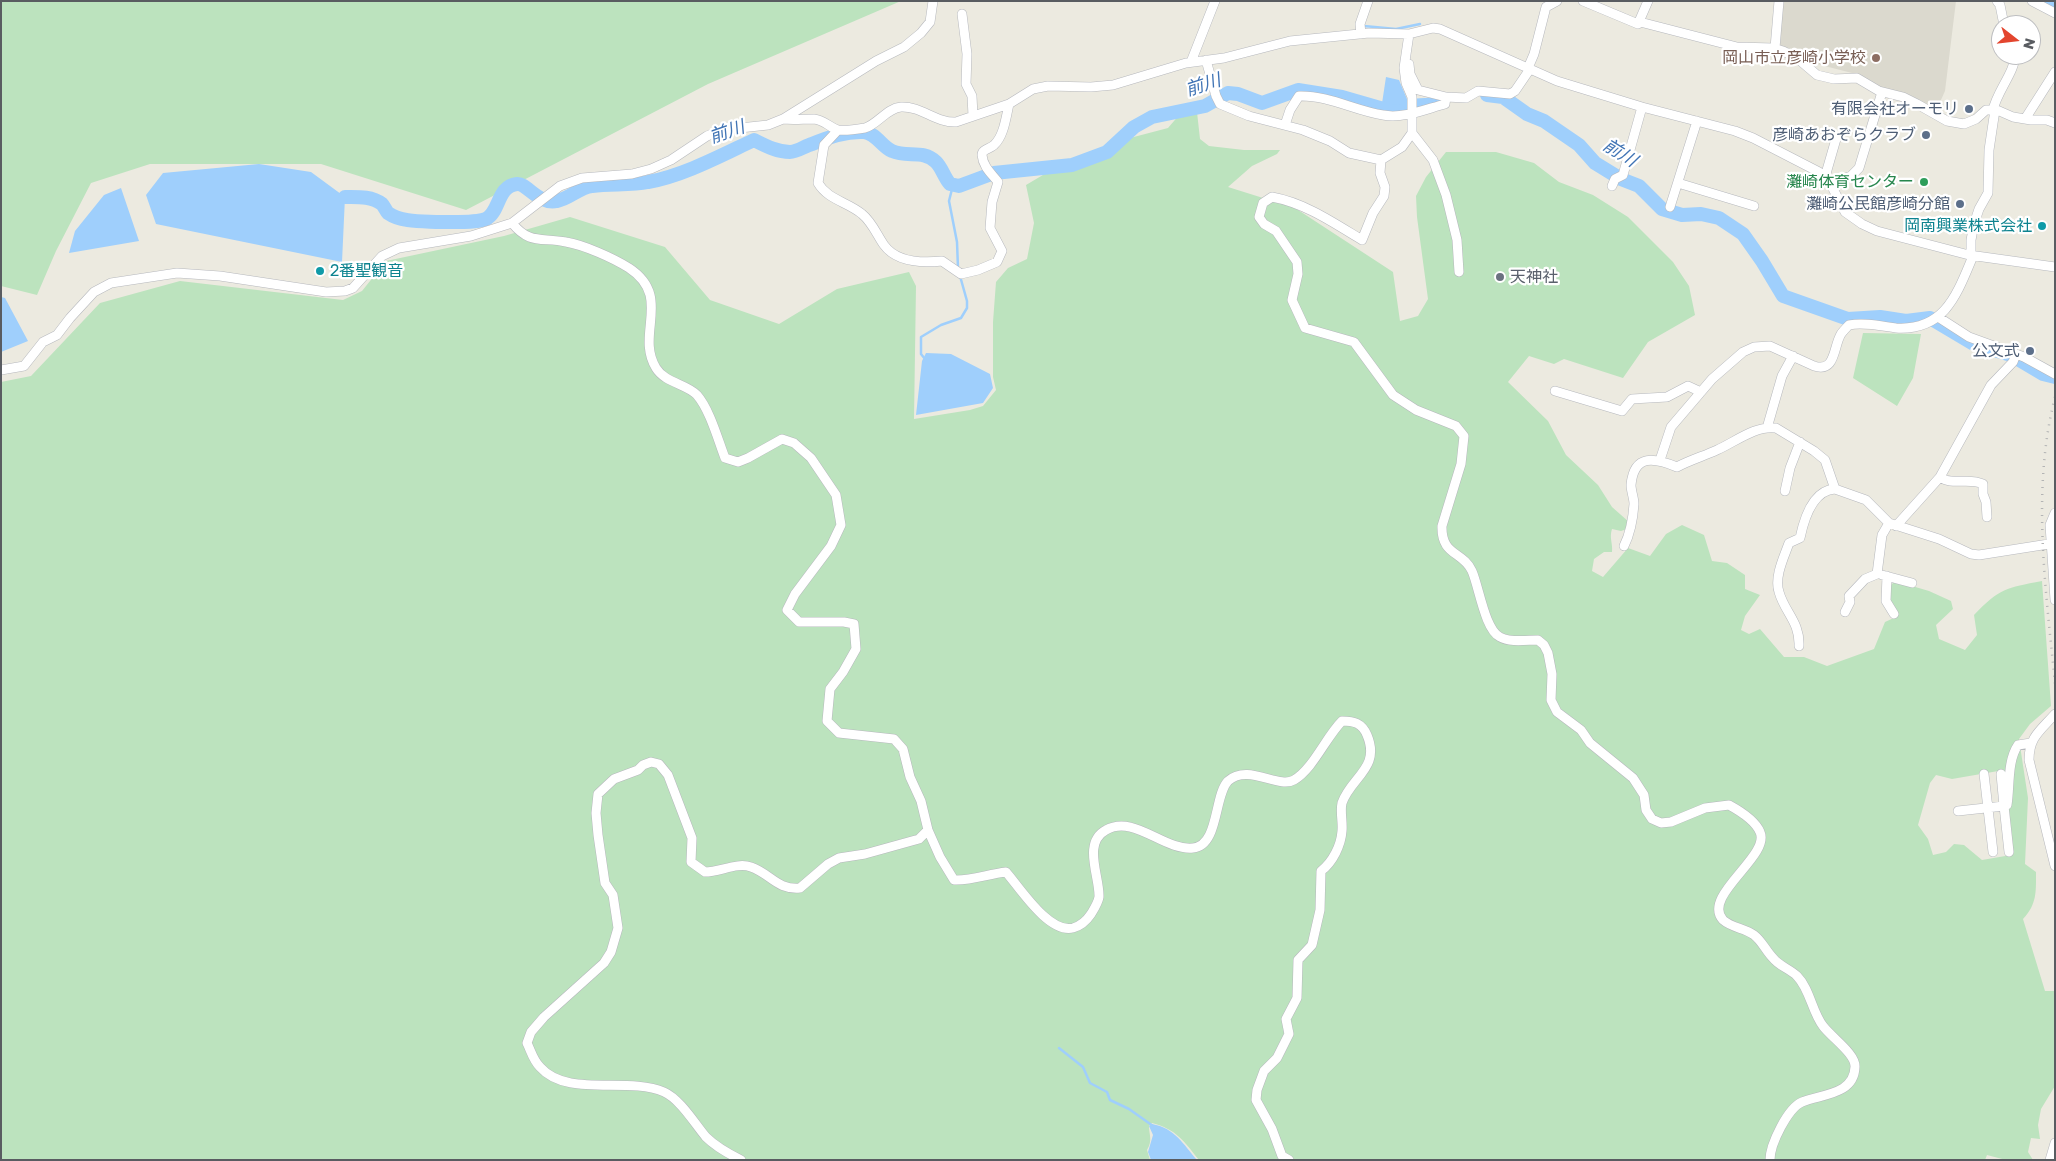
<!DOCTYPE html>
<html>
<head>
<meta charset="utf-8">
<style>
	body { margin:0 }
	#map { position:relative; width:2056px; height:1161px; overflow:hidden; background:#eceae0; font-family:"Golos Text",sans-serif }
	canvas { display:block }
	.frame { position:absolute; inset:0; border:2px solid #595c61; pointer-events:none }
	.north { position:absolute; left:1991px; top:15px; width:50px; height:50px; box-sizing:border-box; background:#fff; border:1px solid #bdbec0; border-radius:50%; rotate:106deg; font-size:14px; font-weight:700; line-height:20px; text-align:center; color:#595c61 }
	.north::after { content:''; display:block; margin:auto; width:18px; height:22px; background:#e3452e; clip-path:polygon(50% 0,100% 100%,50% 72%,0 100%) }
</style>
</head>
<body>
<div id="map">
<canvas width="2056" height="1161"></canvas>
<div class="frame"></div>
<div class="north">N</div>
</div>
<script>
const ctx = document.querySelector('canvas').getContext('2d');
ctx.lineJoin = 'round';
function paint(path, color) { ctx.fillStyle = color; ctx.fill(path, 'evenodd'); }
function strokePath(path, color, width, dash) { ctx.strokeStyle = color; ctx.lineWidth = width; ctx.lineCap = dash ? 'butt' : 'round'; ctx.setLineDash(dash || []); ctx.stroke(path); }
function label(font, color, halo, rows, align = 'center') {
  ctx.font = font + ' "Golos Text","Noto Sans JP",sans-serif'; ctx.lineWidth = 4.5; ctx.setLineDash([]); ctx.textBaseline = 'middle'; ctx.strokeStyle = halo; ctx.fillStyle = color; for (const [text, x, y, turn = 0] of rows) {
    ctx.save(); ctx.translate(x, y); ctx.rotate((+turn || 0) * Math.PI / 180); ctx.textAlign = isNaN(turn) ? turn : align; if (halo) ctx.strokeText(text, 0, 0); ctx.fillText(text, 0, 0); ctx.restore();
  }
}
const education = new Path2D(`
	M1784 1H1956L1945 91 1936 111 1876 87 1852 73 1809 62 1778 44Z`);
const green = new Path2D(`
	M1 1H901L708 84 466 210 321 164H150L91 183 56 251 37 295 1 286Z
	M1197 112 1200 139 1209 146 1244 150H1280L1277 154 1252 166 1228 187 1295 208 1393 272 1400 321 1418 316 1428 299 1417 217 1416 196 1426 177 1446 152H1496L1534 163 1559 182 1593 195 1628 217 1673 262 1689 286 1695 315 1648 342 1623 378 1564 359 1554 364 1529 356 1508 382 1548 421 1566 455 1598 485 1612 507 1629 522 1627 529 1621 531 1612 529C1609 538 1613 543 1612 552H1604L1594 559 1592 571 1603 577 1628 548 1650 556 1666 534 1682 525 1704 535 1712 561 1727 563 1745 575V589L1760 595 1745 616 1741 630 1749 634 1760 629 1784 657H1804L1827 666 1874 649 1885 622 1898 616 1890 603 1891 585 1895 581 1929 591 1951 601 1953 609 1936 625 1939 639 1965 650 1977 635 1974 615C2000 588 2006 588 2042 581L2051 706 2030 724 2019 739 2028 798 2025 864 2036 872C2036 892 2037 904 2023 919L2045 991H2055V1086L2041 1109 2038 1125 2040 1139 2031 1138 2028 1152 2033 1160H2006L1987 1155 1985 1160H1199C1184 1141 1176 1129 1152 1123L1149 1126C1149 1135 1153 1140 1147 1150L1150 1160H1V382L31 376 100 303 180 281 343 300 362 291 386 261 504 236 570 217 665 247 710 300 779 324 837 289 909 272 916 286 914 419 970 410 983 406 996 390 993 377V322L996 282 1008 268 1027 259 1034 223 1026 185 1048 172 1092 153 1111 143 1168 128 1180 114ZM2004 770 2011 855 1982 860 1964 845 1954 844 1946 852 1933 855 1928 839 1918 825 1930 783 1936 775 1952 779Z
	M1863 333 1921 334 1913 378 1897 406 1853 378Z`);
const water = new Path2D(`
	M1386 77 1399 80 1407 99 1442 97V102L1395 113 1381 110Z
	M259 164 311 172 345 197 342 262 156 224 146 195 163 173Z
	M121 188 139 241 69 253 75 231 104 195Z
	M1 297 5 298 28 341 1 352Z
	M926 353 951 354 990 374 993 388 983 403 916 415 922 361Z
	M1152 1124C1175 1128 1183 1144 1197 1160H1151L1148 1152 1153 1135 1149 1126Z`);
const stream = new Path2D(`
	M1364 26 1396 29 1420 24
	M953 185 949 201 957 242 958 268
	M925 359 921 354V337L941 325 961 318 967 308V301L960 276
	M1059 1048 1083 1067 1090 1083 1107 1092 1110 1100 1129 1109 1153 1126`);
const river = new Path2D(`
	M2042 1 2055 8
	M1487 95 1503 97 1527 114 1544 121 1579 145 1595 163 1621 179 1639 186 1662 209 1682 215 1701 214 1719 218 1743 234 1762 261 1783 296 1848 319 1880 317 1906 321 1930 318 1972 343 2011 355 2043 374 2055 377
	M345 197C358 197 371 196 382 204 384 206 386 211 388 213 402 223 425 221 440 222 451 222 477 223 486 219 500 212 497 186 517 184 527 183 538 205 557 201 569 199 580 187 592 186 610 183 630 186 648 182 683 176 722 155 754 140 766 146 777 152 790 152 797 152 805 146 812 144 828 137 846 131 864 132 876 133 882 147 892 151 907 158 923 149 936 162 942 168 944 177 950 184L959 186 994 173 1072 165 1107 152 1134 127 1152 117 1205 106 1228 93 1238 94 1262 103 1298 90 1342 97 1394 112 1398 111`);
const minor = new Path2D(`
	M1583 1 1638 24 1648 1
	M1997 1 2000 5 2004 25
	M2032 1 2055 13
	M962 14 967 54 966 84 972 96 973 116
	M1640 22 1737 47 1773 48 1783 51 1797 58 1817 75 1834 79 1857 78 1879 91 1903 97 1917 104 1947 121 1964 124 1976 119 1986 110H1997L2013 117 2031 120H2047L2055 123
	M1361 34 1360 24 1368 1
	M1409 34 1404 68 1406 83 1412 97V133L1433 160 1446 195 1457 240 1459 272
	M1775 48 1779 1
	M1206 60 1216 96 1220 104 1249 116 1303 130 1330 141 1349 153 1381 160
	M1191 62 1215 1
	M1409 64 1410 74 1418 90 1446 97 1466 98 1478 91 1510 94 1515 91 1530 69
	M1528 68 1534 54 1546 7 1557 1
	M1993 110C1997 91 2015 72 2015 55
	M783 119C793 120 803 119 814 119 824 120 829 127 838 130 844 131 859 129 865 128 878 124 887 108 901 107 921 106 936 123 956 122L1009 104 1033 89 1048 86 1091 87 1113 85 1186 63 1224 58 1290 41 1369 33 1409 34 1433 28 1440 29 1557 81 1642 107 1735 131 1753 138 1819 172 1828 179 1845 212 1862 224 1877 231 1969 255 2055 267
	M2025 119 2055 72
	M1285 125 1290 110 1299 96C1328 95 1356 111 1383 115 1403 119 1426 109 1445 104L1446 97
	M838 130 824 145 818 183C828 200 848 202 862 214 872 222 877 235 884 245 897 263 923 263 942 261L961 274 978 270 997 262 1002 251 990 228 992 202 998 182C992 174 983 167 982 155 982 149 990 149 994 145 1004 136 1006 117 1009 104
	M1412 133 1402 147 1381 160 1380 173 1385 187 1384 196 1373 213 1362 240C1334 223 1305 203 1272 197L1263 203 1259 217 1264 224 1276 231 1297 262 1298 274 1292 300 1305 328 1354 342 1393 395 1416 410 1456 426 1464 436 1461 464 1442 526C1441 556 1463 551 1472 571 1479 587 1485 630 1500 637 1510 643 1527 640 1538 640L1544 645 1548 653 1552 674 1551 700 1557 712 1581 730 1590 743 1633 778 1644 795 1646 810 1652 819 1661 823 1671 822 1705 808 1729 805C1740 811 1755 820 1760 832 1771 856 1701 896 1723 920 1732 928 1745 928 1754 935 1762 941 1766 951 1773 958 1779 966 1790 969 1797 976 1810 989 1812 1012 1823 1026 1831 1037 1856 1054 1855 1067 1854 1095 1821 1094 1802 1102 1788 1108 1770 1144 1770 1160
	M1825 177 1836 139
	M1678 183 1754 206
	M1831 184 1851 176 1859 168 1882 92
	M1612 186 1615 179 1623 175 1642 107
	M1670 207 1697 121
	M512 223C530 245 541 237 566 242 584 245 613 258 629 268 673 297 635 334 656 368 665 383 687 384 697 395 710 410 718 440 725 458L738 462 748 458 782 439 794 443 811 458 836 495 841 525 831 546 795 594 787 610 799 622H844L854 624 856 649 843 672 830 689 827 721 839 733 894 739 903 749 910 777 921 801 928 830 940 857 954 880C971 881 988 874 1006 872 1020 888 1049 934 1073 928 1080 926 1087 920 1091 914 1094 909 1098 903 1099 897 1100 877 1082 843 1106 830 1134 814 1164 851 1193 848 1219 846 1214 795 1228 781 1248 763 1278 789 1294 780 1313 769 1326 737 1342 721 1354 721 1362 723 1367 735 1381 768 1351 777 1342 803 1340 812 1343 822 1342 831 1341 845 1333 862 1321 871L1320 910 1312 945 1298 960 1297 998 1286 1019 1289 1034 1277 1058 1264 1071 1257 1090 1256 1100 1272 1129 1282 1156 1289 1160
	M1971 256V240L1974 224 1979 209 1988 193 1989 150 1995 110
	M1938 317 1969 337 2024 357 2055 374
	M1 370 24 366 43 342 57 335 70 318 94 292 111 283 177 273 220 276 326 292 345 291 353 288 382 256 399 248 471 236 512 223 560 186 582 178 632 174 651 169 671 160 707 136 721 130 768 125 783 119 876 61 904 47 921 33 930 22 933 1
	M1555 391 1622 411 1632 399 1667 397 1688 386 1701 392
	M1767 428 1782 376 1793 356
	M1660 460 1671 427 1712 379 1743 352 1754 347 1770 346 1814 366C1836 373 1833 347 1841 334 1843 331 1846 328 1849 325 1864 322 1881 326 1896 328 1945 331 1957 294 1973 256
	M1940 477C1952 486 1969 477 1983 484V494L1986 502 1987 517
	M1785 491 1790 468 1800 442
	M2055 513 2050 525 2055 600
	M1896 526 1940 477 1991 385 2013 362 2016 354
	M1624 546C1631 532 1633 519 1634 504 1634 498 1631 491 1631 485 1634 453 1655 458 1677 467 1690 460 1704 456 1717 450 1735 442 1756 425 1776 428L1814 451 1825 460 1835 489 1866 500 1889 523 1939 539 1971 554 1979 555 2055 543
	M1882 575 1912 583
	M1887 576 1886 601 1894 614
	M1845 612 1850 602 1849 596 1865 579 1877 574 1882 535 1889 523
	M1799 646C1800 622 1785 613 1779 592 1774 577 1784 557 1789 543L1800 538C1804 519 1813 490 1835 489
	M2055 714C2040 731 2029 737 2029 760L2055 866
	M1984 774 1993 852
	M1958 811 2004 806 2001 774
	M2009 852 2004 806 2007 805C2010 787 2007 761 2018 745L2031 743
	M741 1160C729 1154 716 1147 706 1137 695 1124 680 1099 664 1092 627 1076 567 1098 540 1067 533 1060 531 1051 527 1043L531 1032 544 1017 604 963 611 952 618 928 613 895 605 883 598 835 596 813 598 794 614 779 638 770 643 765 651 762 659 764 668 775 692 838 691 862 705 872C720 872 737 862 751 867 771 874 777 890 800 888L828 864 839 858 865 854 919 839 928 830
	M2050 1160 2055 1143`);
const rail = new Path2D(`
	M2055 397C2031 491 2046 589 2055 684`);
const markers = [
	[1876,58,5,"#8d6e63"],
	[1969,109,5,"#5c6f8a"],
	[1926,135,5,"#5c6f8a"],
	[1924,182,5,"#2e9e5b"],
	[1960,204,5,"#5c6f8a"],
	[2042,226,5,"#0f9aa8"],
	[320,271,5,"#0f9aa8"],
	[1500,277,5,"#6b7280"],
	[2030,351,5,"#5c6f8a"]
];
const educationNames = [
	["岡山市立彦崎小学校",1866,58]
];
const serviceNames = [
	["有限会社オーモリ",1959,109],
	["彦崎あおぞらクラブ",1916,135],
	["灘崎公民館彦崎分館",1950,204],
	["公文式",2020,351]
];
const leisureNames = [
	["灘崎体育センター",1914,182]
];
const cultureNames = [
	["岡南興業株式会社",2032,226],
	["2番聖観音",330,271,"left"]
];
const worshipNames = [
	["天神社",1510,277]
];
const waterNames = [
	["前川",1203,85,-18],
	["前川",727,132,-19],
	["前川",1620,153,32]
];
paint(education, '#dbd9ce');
paint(green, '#bce3be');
paint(water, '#9fcffc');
strokePath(stream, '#9fcffc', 2.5);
strokePath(river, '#9fcffc', 14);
strokePath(minor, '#b6b8bd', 10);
strokePath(minor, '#fff', 9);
strokePath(rail, '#b3b4b4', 2.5, [1, 6]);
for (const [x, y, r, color] of markers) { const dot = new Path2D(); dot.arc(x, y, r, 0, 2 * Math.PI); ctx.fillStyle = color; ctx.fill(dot); strokePath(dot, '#fff', 2); }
label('16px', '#785e54', '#fff', educationNames, 'right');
label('16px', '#4e5e75', '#fff', serviceNames, 'right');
label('16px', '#27864d', '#fff', leisureNames, 'right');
label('16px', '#0d838f', '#fff', cultureNames, 'right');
label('16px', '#5b616d', '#fff', worshipNames, 'left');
label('italic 18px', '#4074b5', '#fff', waterNames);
</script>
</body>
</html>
